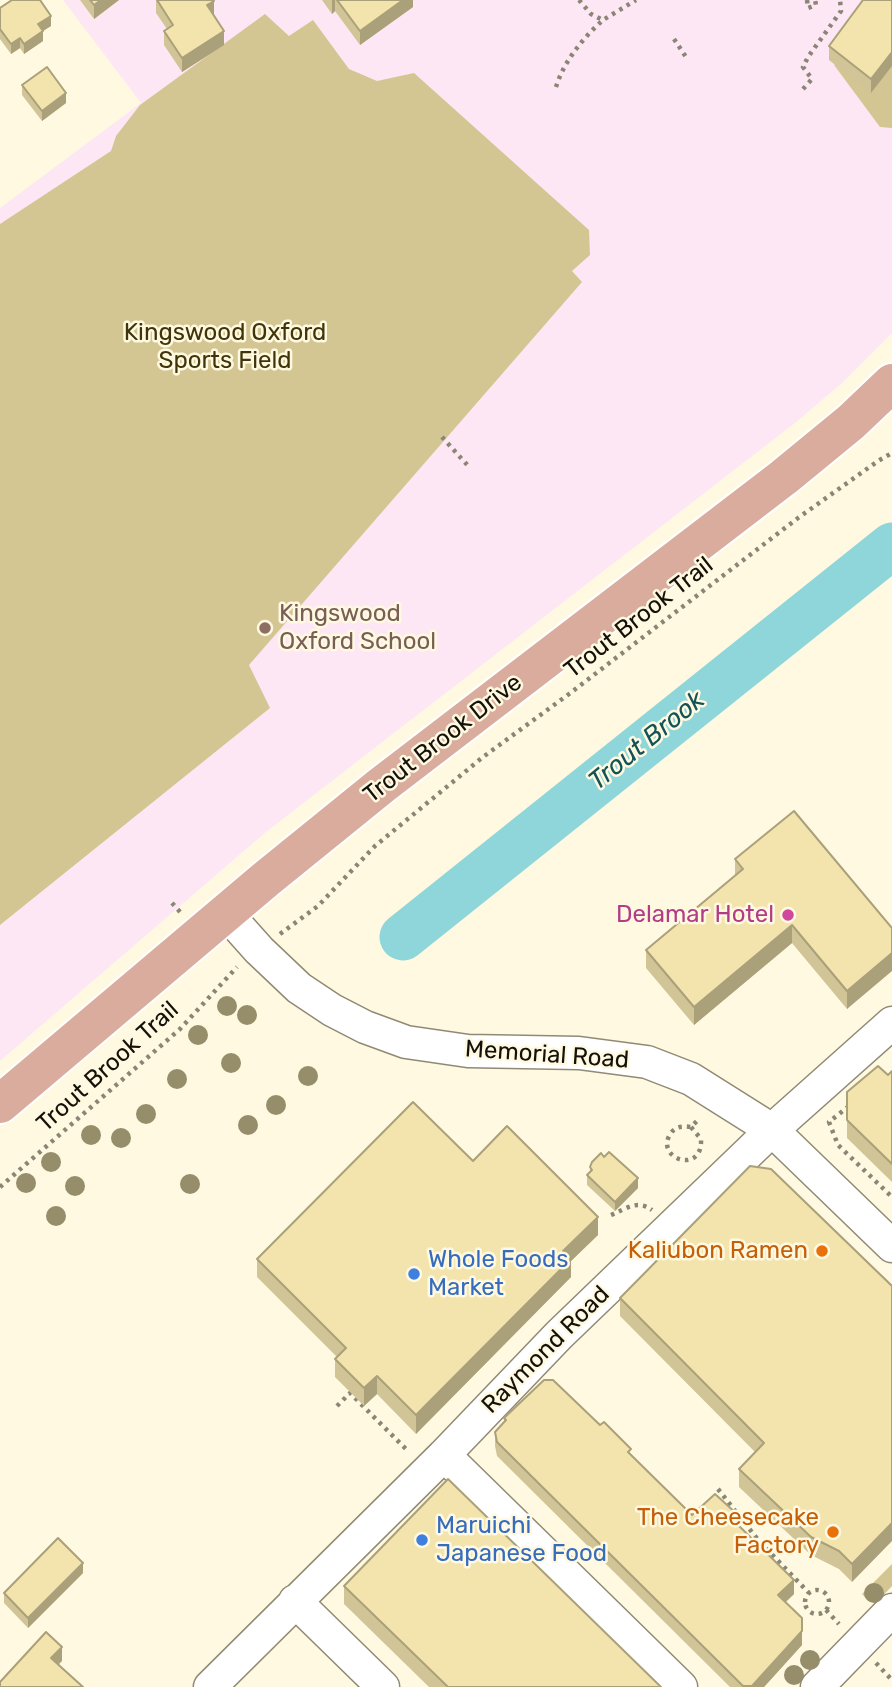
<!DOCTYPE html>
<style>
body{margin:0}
canvas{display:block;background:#fff9e1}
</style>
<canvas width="892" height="1687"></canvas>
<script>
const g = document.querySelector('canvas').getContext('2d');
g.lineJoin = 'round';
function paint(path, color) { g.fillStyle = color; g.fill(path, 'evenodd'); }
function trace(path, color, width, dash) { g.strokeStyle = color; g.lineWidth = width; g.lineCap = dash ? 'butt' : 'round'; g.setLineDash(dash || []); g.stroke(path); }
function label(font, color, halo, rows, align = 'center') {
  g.font = font + ' Rubik,sans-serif'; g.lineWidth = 5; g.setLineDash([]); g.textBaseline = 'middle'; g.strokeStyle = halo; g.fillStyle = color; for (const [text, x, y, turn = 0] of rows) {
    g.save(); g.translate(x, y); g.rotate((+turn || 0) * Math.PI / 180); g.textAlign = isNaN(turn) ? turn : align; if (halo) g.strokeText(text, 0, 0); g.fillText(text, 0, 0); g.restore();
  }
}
paint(new Path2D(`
 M63,0H892V333L841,384L795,423L266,832L0,1061V208L141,103Z`), '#fee7f4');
paint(new Path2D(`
 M265,14L289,36L313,20L349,69L377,81L414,73L589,230L590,255L572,271L582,282L249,665L270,708L0,925V224L111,151L116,136L140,105Z
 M892,22V128L880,127L834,65Z
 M892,1564V1586L878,1601H869L862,1594Z`), '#d4c693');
trace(new Path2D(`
 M403,937L892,546`), '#8ed6d9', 47);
const minor = new Path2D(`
 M226,913L259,950L299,988L332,1010L365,1027L406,1042L468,1051L579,1053L647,1062L691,1079L772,1130L892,1246
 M444,1455L681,1687
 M295,1601L383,1687
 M210,1687L444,1455L559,1335L772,1130L892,1023
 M817,1687L892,1610`);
const major = new Path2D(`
 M0,1104L266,879L382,785L784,477L851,422L892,383`);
trace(minor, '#908a75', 35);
trace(major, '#fff', 42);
trace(new Path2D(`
 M579,0L591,14L603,20L636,0
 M807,0L808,8L816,5L815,0
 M674,39L686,57
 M556,87C564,61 583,38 603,20
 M803,89L812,79L803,67L808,57L841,11L840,0
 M442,437L470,468
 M172,903L181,913
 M280,934L318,906L375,846L483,757L569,694L798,518L878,461L892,453
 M849,1106L829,1122L838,1145L892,1197
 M691,1127L701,1139C703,1176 653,1158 671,1133C676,1126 683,1126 691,1127L699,1119
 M0,1187L180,1029L237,967
 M611,1215C626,1209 637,1199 652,1210
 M337,1406L350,1393L408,1451
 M718,1489L759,1541L809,1593
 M805 1602a12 12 0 1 1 24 0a12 12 0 1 1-24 0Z
 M826,1610L839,1624
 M876,1663L892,1680`), '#8a8676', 4.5, [3.5, 5]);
trace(minor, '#fff', 32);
trace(major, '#d9ac9d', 38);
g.fillStyle = '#968d6a';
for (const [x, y] of [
 [227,1006],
 [247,1015],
 [198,1035],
 [231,1063],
 [308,1076],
 [177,1079],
 [276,1105],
 [146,1114],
 [248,1125],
 [91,1135],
 [121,1138],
 [51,1162],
 [26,1183],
 [190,1184],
 [75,1186],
 [56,1216],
 [874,1593],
 [810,1660],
 [794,1675]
]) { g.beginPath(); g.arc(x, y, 10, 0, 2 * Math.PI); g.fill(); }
paint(new Path2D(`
 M80,0H119L94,19Z
 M156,0L214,15L224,45L182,72L164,45V31L167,29L156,13Z
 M322,0H413V7L360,45L335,11L332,14Z
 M892,0L871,93L829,60V46Z
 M0,8L51,26L43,31V41L24,54L20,48L11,54L0,39Z
 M22,85L66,103L42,121L22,95Z
 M735,859L892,928L847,1009L792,943L694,1025L646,968V950L735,875Z
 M892,1071V1182L847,1138V1092L888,1075Z
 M473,1161L598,1235L571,1261V1277L416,1434L377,1394L364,1406L335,1377V1359L337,1357L257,1277V1259Z
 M590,1167L638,1188L615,1211L587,1185V1175L590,1173Z
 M892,1286L852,1582L839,1569L811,1555L739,1487V1469L755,1452L620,1316V1298Z
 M504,1418L631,1456L692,1515L738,1525L794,1594L786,1602L802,1645L764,1687H730L497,1456L495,1446V1432L504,1423Z
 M83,1573L28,1628L4,1603V1593Z
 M344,1586L661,1687H429L344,1604Z`), '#d1c496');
paint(new Path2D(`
 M101,0H119L94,19V5Z
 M332,0H335V11L332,14Z
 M403,0H413V7L360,45V31Z
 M214,1V15L207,5Z
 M51,16V26L43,31V41L24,54V44L38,24Z
 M224,31V45L182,72V58Z
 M20,38V48L11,54V44Z
 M892,52V66L871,93V79Z
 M66,93V103L42,121V111Z
 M792,925V943L694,1025V1007Z
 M892,953V971L847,1009V991Z
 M638,1178V1188L615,1211V1202Z
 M598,1217V1235L571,1261V1277L416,1434V1415L563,1251Z
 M377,1376V1394L364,1406V1388Z
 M738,1515V1529L733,1520Z
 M892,1523V1541L852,1582V1564Z
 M83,1563V1573L28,1628V1618Z
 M794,1580V1594L778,1609V1595Z
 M802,1618V1645L764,1687H752Z
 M62,1647V1661L51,1672V1658Z`), '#aaa07a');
const building = new Path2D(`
 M12,0H40L51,16L38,24L43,31L24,44L20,38L11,44L0,29V8Z
 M90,0H101L94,5Z
 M157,0H213L214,1L207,5L224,31L182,58L164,31L173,25Z
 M337,0H403L360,31Z
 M863,0H892V52L871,79L829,46Z
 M47,67L66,93L42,111L22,85Z
 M794,811L892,928V953L847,991L792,925L694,1007L646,950L743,869L735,859Z
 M878,1066L888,1075L892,1071V1164L847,1120V1092Z
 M413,1102L473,1161L507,1126L598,1217L563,1251L571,1259L416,1415L377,1376L364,1388L335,1359L346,1348L257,1259Z
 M609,1152L638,1178L615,1202L587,1175L592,1170L590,1167L592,1162L601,1153L604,1157Z
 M750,1166L771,1169L892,1286V1523L852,1564L839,1551L811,1537L739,1469L764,1443L620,1298Z
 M544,1380H553L600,1425L604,1422L631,1449L628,1452L692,1515L715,1494L738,1515L733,1520L794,1580L778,1595L802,1618V1631L752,1686H743L497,1442L495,1432L506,1420L504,1418Z
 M448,1479L661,1687H448L344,1586Z
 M58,1538L83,1563L28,1618L4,1593Z
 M46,1632L62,1647L51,1658L83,1687H0V1682Z`);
paint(building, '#f3e4ae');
trace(building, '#aaa07a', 2);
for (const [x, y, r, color] of [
 [265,628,7,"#8d6e63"],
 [788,915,7,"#d1479c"],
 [822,1251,7,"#e8710a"],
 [414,1274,7,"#3f7fe0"],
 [833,1532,7,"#e8710a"],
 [422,1540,7,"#3f7fe0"]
]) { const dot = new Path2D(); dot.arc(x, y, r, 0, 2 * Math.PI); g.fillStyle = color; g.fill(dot); trace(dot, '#fff9e1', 2.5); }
label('24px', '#403509', '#fff9e1', [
 ["Kingswood Oxford",225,333],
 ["Sports Field",225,361]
]);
label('24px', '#785e54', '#fff9e1', [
 ["Kingswood",279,614],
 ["Oxford School",279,642]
], 'left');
label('24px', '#131109', '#fff9e1', [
 ["Trout Brook Trail",639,618,-38],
 ["Trout Brook Drive",443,739,-38],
 ["Memorial Road",547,1055,4],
 ["Trout Brook Trail",108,1067,-42],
 ["Raymond Road",546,1350,-45]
]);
label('24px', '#b23c85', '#fff9e1', [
 ["Delamar Hotel",774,915]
], 'right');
label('24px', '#c56008', '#fff9e1', [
 ["Kaliubon Ramen",808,1251],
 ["The Cheesecake",819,1518],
 ["Factory",819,1546]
], 'right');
label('24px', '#366cbe', '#fff9e1', [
 ["Whole Foods",428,1260],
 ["Market",428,1288],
 ["Maruichi",436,1526],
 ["Japanese Food",436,1554]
], 'left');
label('italic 26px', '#135255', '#fff9e1', [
 ["Trout Brook",647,741,-39]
]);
</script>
